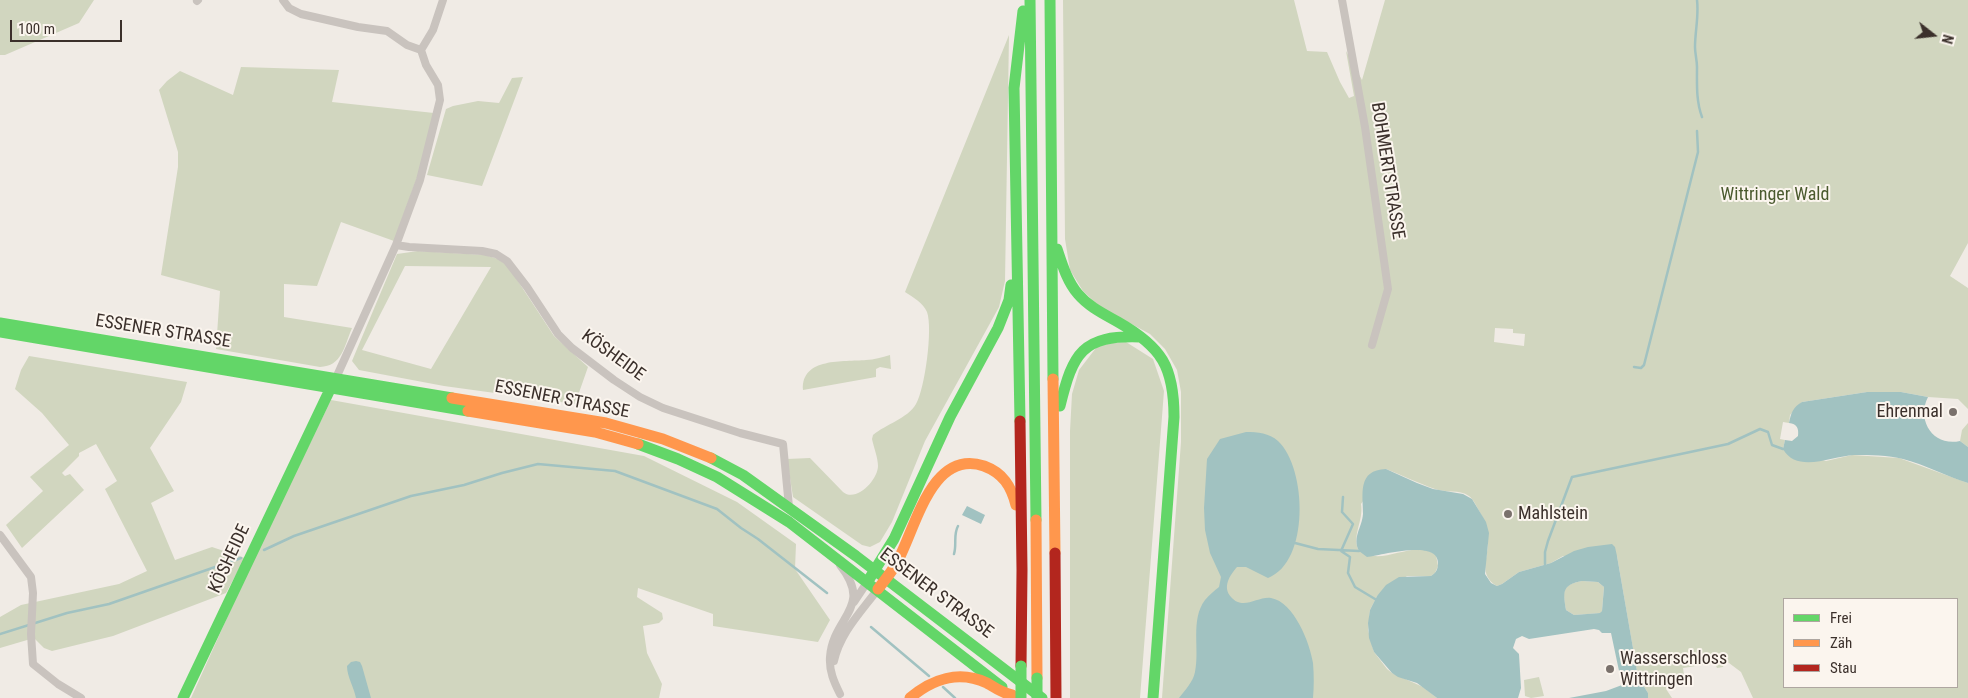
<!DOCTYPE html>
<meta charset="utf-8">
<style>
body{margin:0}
#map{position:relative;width:1968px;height:698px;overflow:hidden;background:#f0ebe5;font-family:"Roboto Condensed",sans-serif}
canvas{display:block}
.legend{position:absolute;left:1783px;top:598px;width:175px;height:90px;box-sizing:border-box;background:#fbf5ee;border:1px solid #aea6a0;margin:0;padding:6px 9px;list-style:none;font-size:15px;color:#3b302b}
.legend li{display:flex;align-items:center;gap:10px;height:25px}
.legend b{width:25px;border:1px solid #aea6a0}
.north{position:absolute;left:1908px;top:10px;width:50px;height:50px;-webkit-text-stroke:4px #fbf5ee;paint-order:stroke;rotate:106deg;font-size:14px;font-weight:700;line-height:20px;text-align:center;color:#3b302b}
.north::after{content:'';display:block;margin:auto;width:18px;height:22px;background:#3b302b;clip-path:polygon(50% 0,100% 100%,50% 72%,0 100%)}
.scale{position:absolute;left:10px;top:20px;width:112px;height:22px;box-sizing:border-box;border:2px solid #3b302b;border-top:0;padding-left:6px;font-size:15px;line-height:18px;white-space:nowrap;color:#3b302b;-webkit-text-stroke:4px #fbf5ee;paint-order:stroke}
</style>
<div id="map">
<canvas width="1968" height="698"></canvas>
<ul class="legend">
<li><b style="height:6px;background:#63d668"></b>Frei</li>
<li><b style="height:6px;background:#ff974d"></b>Zäh</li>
<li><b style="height:6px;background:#b3261e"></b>Stau</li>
</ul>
<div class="north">N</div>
<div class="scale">100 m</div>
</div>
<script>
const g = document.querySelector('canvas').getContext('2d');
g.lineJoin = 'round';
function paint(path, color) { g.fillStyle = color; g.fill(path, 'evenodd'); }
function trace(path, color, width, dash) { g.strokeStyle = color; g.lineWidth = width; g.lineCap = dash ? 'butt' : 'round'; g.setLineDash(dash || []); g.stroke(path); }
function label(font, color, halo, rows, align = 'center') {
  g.font = font + ' "Roboto Condensed",sans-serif'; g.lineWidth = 4; g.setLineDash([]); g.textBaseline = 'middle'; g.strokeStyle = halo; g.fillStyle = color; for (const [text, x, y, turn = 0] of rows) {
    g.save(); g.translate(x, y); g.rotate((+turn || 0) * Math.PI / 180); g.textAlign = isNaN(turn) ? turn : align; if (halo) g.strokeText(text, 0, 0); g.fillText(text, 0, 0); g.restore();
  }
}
paint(new Path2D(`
 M0,0H94L79,23L5,55H0Z
 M1063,0H1294L1307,51L1327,52L1340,82L1349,98L1354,96L1346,51L1362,80L1385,0H1968V243L1950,276L1968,288V409L1958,399L1928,397L1901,392H1867L1802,402L1790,415L1789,423L1783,422L1780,439L1785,440L1783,449L1826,461L1852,455L1899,458L1968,483V698H1753L1741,672L1725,660L1723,667L1717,668L1715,663L1683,668L1684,675L1680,676L1666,689L1672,698H1648V693L1638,677L1636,666L1617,556H1563L1551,563L1519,572L1502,584L1497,586C1478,575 1488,559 1488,541C1488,529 1484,519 1478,509C1476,505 1473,499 1469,496C1459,489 1446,493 1435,489C1420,484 1402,475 1386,469L1361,504C1364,521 1351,536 1359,551C1364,552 1369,555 1374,556C1393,558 1419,541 1436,555L1438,566L1435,573L1431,576H1407L1377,596L1370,610L1368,630L1374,652L1387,669L1392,673L1423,687L1437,698H1162L1181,442V392L1177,370L1165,349L1150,334L1100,307L1083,291L1070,270L1065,239ZM1495,328L1513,329V333L1525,334L1524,346L1494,342ZM1784,599H1957V687H1784Z
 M1009,35L1005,281L999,307L925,441L892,522L880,542L870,547L862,545L793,497L787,459L810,458L843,492C857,503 878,479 878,466C878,458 874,448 872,439L873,435C886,424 907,419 916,404C925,389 933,328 927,312C923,303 913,297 905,292Z
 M241,67L339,70L332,102L434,113L418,175L394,241L341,222L317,286L284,284V317L352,328C344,347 342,366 320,367L216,349L220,291L161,275L178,167V152L159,90L167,81L180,71L233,95Z
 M523,77L482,186L427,175L446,109L453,106L478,101L499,103L512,78Z
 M418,251L485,255L498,259L508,266L554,336L588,367L575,404L444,386L359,370L352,361L357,349L397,254ZM405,266L491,267L431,369L362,350Z
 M1126,342L1153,359L1164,391L1140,698H1070V431L1072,394L1079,370L1099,344Z
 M890,355L891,369L880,367L876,369V377L803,390C801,357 844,362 866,360C874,360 882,357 890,355Z
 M29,356L187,382L181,402L150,448L174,491L151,503L175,560L212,547L245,558L226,593L113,636L52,651L44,648L34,638L0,648V617L21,605L119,584L147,571L105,489L117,481L96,444L79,453V456L62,473L65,476L70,474L84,490L22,548L6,525L43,491L30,477L69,445L42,413L15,389L21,370Z
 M331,400L644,456L737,502L796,544L795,569L830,620L818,642L713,626V614L638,588L637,597L662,613L663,619L659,623L643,626L647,653L662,684L659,698H191L253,560Z
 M1968,423V447L1960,441L1962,430Z
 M1582,581L1598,582L1604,587L1602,611L1601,613L1574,615L1566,610C1563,591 1561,585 1582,581Z
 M1539,677L1544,696L1531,698L1525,696L1524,680Z`), '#d1d6bf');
paint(new Path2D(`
 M1867,392H1901L1928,397C1916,420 1933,447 1960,441L1968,447V483C1946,476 1926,465 1903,459C1888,455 1870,455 1854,455C1832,456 1797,474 1783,449L1785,440L1792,441L1798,436C1799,428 1797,424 1789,423C1791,413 1793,407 1802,402Z
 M1246,432C1258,432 1269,433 1278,441C1307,468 1310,562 1268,578L1246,567H1237C1230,575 1222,587 1231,597C1243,611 1258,596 1271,598C1294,602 1310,643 1313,663C1314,675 1314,687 1313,698H1179C1185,690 1193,682 1195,672C1200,649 1190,620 1205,600C1209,595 1214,591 1219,587L1221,577L1210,553L1205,530L1204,508L1207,459L1220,439Z
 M1386,469L1417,483L1433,489L1463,494L1472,499L1486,522L1489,533L1485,574L1491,583L1497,586L1502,584L1519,572L1551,563L1574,551L1588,547L1612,544L1615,547L1617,556L1638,677L1648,693V698H1569L1606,691L1622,685L1611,633H1602L1599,630L1594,629L1529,639L1522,636L1516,639L1513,648L1519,654L1521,688L1518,698H1437L1417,683L1398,677L1392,673L1374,652L1369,638L1368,623L1370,610L1377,596L1386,585L1399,577L1431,576C1436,573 1438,569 1438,563C1438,539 1382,555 1367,557L1359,551C1352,537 1362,528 1363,514C1363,494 1357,470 1386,469ZM1582,581L1598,582L1604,587L1602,611L1600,613L1574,615L1566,610C1563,591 1562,585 1582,581Z
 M967,506L985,515L981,524L962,515Z
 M356,661L360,662L362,666L371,698H356C354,687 347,677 347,666L351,662Z`), '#a1c2c1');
trace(new Path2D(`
 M1697,0C1699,16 1695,31 1695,47C1695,54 1697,60 1697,67C1697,84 1696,101 1702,117
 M1634,367L1641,368L1644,365L1698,152L1697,131
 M1343,497L1342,512L1353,524L1341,551L1350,557L1348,573L1355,587L1375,599
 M1295,543L1318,549L1359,551
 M264,550L294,536L411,496L464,485L502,473L538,464L615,471L717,509L741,528L758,539L827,593
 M954,554C957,544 953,535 958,526
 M1545,564V552L1548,541L1572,477L1728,444L1760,429L1768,432L1772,445L1783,449
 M871,627L929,676
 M0,634L67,613L109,604L241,558
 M943,687L955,698`), '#a1c2c1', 2.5);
trace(new Path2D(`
 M283,0L289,8L301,14L358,27L387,31L407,45L421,50
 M1342,0L1365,127L1388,289L1372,345
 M197,1L198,0
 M396,245L409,247L482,251L496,254L507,261L527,287L558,334L572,348L614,380L640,397L663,408L740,433L783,444L789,507
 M336,378L396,245L420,180L440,100L438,85L426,65L421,50L433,30L443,0
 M0,535L31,577L33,593L31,634L33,664L58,684L81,698
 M854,602L868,581
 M834,661C840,633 861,612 878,589
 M840,694C834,682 829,671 830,657C833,616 874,608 840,565`), '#c9c3be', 8);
trace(new Path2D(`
 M1030,0L1036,520
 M1050,0L1053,379
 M1057,249C1062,264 1067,281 1078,294C1089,307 1104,314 1118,322C1162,347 1174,367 1174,417L1153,698
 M0,323L452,398
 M0,332L468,411
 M1060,406C1073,353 1082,335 1140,337
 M1020,421L1014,88L1023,11
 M638,444L678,459L717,477L789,522L1002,687
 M711,458L743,475L856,556L1042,698
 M868,581L894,539L950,417L998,328L1009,300L1011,285
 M183,698L334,381`), '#63d668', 11);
trace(new Path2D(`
 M1053,379L1055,553
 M452,398L606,423L663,439L711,458
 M468,411L595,432L638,444
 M1036,520L1037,678
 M878,589C884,581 891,573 896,564C915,532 930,448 984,466C1003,473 1011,486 1016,505
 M910,698C932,679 959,670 987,683C995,688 1002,693 1012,695`), '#ff974d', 11);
trace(new Path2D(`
 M1020,421L1022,570L1021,666
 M1055,553L1056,698`), '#b3261e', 11);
trace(new Path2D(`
 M1021,666V698
 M1037,678V698`), '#63d668', 11);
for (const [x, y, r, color] of [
 [1953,412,5,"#7a716c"],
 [1508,514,5,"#7a716c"],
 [1610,669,5,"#7a716c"]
]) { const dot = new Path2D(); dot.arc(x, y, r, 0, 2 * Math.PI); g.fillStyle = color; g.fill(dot); trace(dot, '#fbf5ee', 2); }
label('18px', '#3b302b', '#fbf5ee', [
 ["BOHMERTSTRASSE",1387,171,81],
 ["ESSENER STRASSE",163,332,9],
 ["KÖSHEIDE",613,356,36],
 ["ESSENER STRASSE",562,400,11],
 ["KÖSHEIDE",230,559,-65],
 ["ESSENER STRASSE",936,594,37]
]);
label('18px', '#4a5a2e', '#fbf5ee', [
 ["Wittringer Wald",1775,195]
]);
label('18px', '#3b302b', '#fbf5ee', [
 ["Ehrenmal",1943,412,"right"],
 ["Mahlstein",1518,514],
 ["Wasserschloss",1620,659],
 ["Wittringen",1620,680]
], 'left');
</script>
